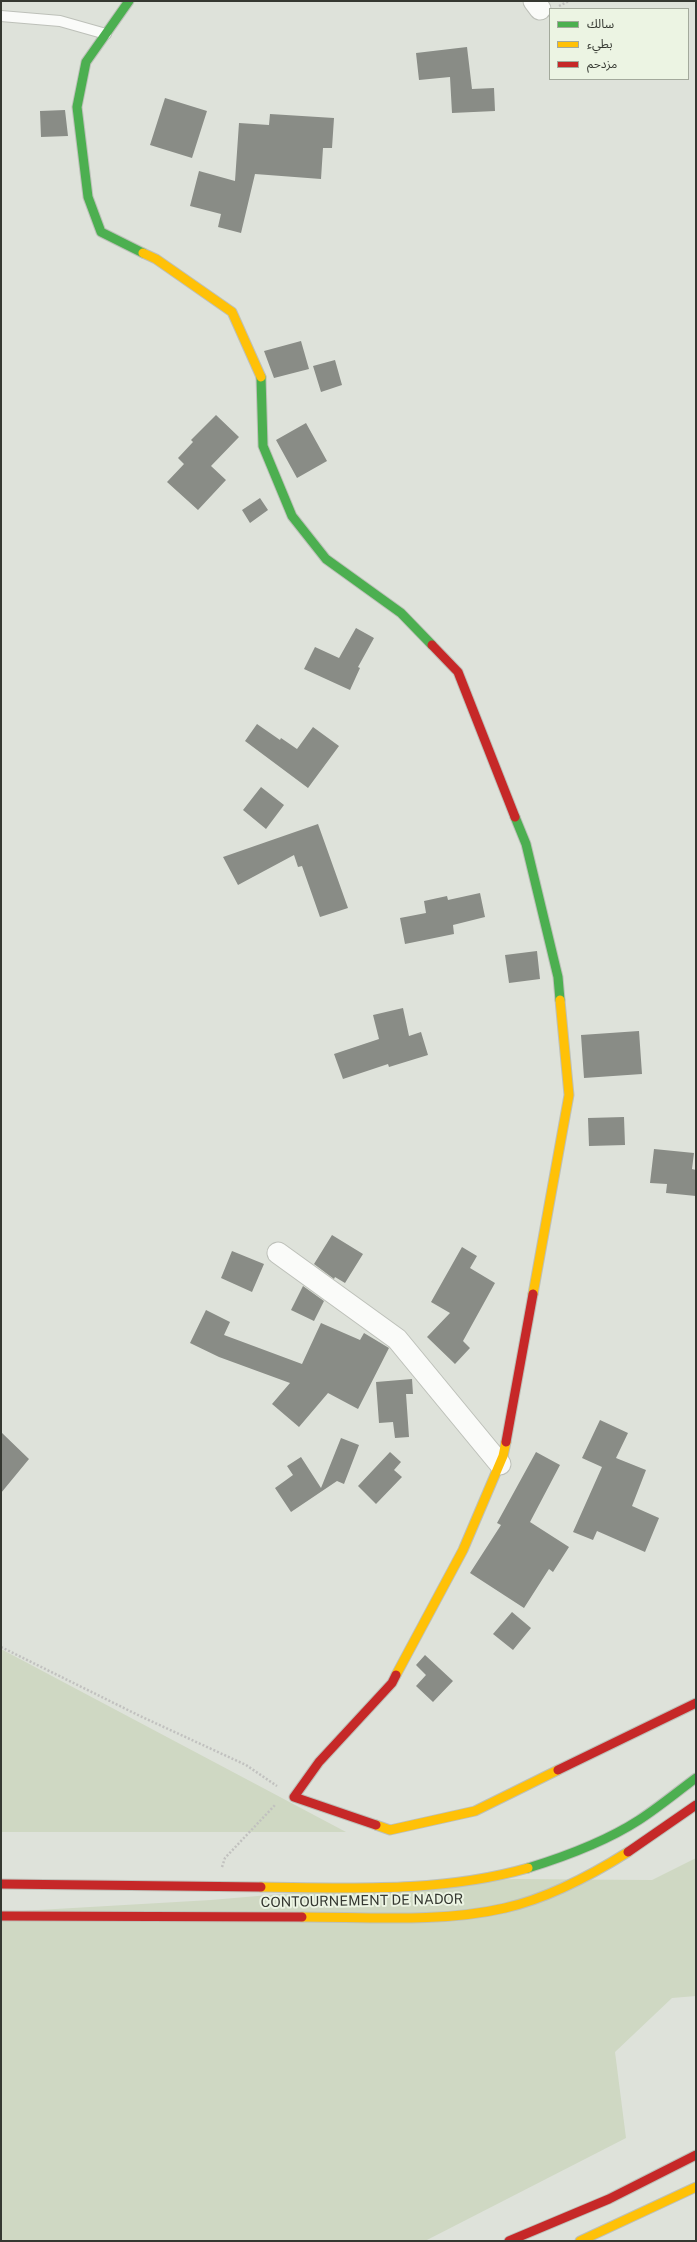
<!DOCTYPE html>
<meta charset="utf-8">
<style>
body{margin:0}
#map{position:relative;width:697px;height:2242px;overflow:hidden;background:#dee2da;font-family:"Public Sans","Noto Sans Arabic",sans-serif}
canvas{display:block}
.frame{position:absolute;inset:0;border:2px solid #353831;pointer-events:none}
.legend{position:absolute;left:549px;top:8px;width:140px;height:72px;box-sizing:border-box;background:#ecf4e3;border:1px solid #a3a99c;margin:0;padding:5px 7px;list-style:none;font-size:12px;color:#353831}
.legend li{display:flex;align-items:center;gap:8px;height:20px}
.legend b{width:20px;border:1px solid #a3a99c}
</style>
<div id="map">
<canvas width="697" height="2242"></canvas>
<div class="frame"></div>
<ul class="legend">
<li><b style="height:5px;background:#4caf50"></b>سالك</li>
<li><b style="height:5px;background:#ffc107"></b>بطيء</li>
<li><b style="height:5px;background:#c62828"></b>مزدحم</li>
</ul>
</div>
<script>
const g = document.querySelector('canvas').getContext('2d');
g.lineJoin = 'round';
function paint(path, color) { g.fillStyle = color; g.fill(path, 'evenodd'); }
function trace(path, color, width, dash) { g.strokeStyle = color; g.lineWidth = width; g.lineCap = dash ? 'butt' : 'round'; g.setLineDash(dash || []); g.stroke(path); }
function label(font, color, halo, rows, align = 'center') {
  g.font = font + ' "Public Sans",sans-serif'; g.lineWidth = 4; g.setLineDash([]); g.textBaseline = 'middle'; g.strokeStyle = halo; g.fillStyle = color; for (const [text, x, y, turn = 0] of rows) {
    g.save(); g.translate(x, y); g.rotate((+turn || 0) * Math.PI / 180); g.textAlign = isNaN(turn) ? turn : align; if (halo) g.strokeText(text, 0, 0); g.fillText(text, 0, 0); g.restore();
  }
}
paint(new Path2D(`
 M1,1649L346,1832H1Z
 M696,1858V1996L672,1998L615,2052L626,2138L425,2241H1V1916L21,1911L211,1900L374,1886L514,1879L652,1880Z`), '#cfd8c3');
paint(new Path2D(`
 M467,47L472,89L494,88L495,111L452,113L450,77L419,80L416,53Z
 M165,98L207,111L192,158L150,145Z
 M65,110L68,136L41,137L40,111Z
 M270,114L334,118L332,148H323L321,179L255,174L241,233L218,227L221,214L190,206L199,171L235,181L239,123L269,125Z
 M301,341L309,369L274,378L264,351Z
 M335,360L342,385L321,392L313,366Z
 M216,415L239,437L211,466L226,480L198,510L167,482L184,464L178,458L193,442L191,440Z
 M306,423L327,461L297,478L276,440Z
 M260,498L268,510L250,523L242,510Z
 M356,628L374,638L358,667L360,668L350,690L304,669L315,647L339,658Z
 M257,724L280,740L281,738L297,749L313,727L339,746L308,788L245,741Z
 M261,787L284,805L266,829L243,810Z
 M318,824L348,908L320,917L302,866L298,867L294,855L238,885L223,857Z
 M480,893L485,917L453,925L454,934L405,944L400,918L426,913L424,901L447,896L448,900Z
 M537,951L540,979L509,983L505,955Z
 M403,1008L409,1036L421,1032L428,1055L389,1067L388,1064L343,1079L334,1054L379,1039L373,1015Z
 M639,1031L642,1074L584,1078L581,1035Z
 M624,1117L625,1145L589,1146L588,1118Z
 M654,1149L694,1153L692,1169L696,1170V1196L666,1193L667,1184L650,1183Z
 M332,1235L363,1254L345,1283L335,1277L334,1279L314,1264Z
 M462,1247L477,1256L470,1268L495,1283L463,1341L470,1348L455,1364L427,1337L450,1313L431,1302Z
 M232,1251L264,1264L252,1292L221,1278Z
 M303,1286L324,1301L314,1321L291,1310Z
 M206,1310L230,1322L224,1335L302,1364L321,1323L360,1340L364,1333L389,1348L358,1409L328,1393L299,1427L272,1404L290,1383L219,1357L190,1343Z
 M412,1379L413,1394H406L409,1437L395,1438L393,1422L379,1423L376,1382Z
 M600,1420L628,1433L616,1458L646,1470L632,1506L659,1518L645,1552L597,1531L593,1540L573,1532L602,1467L582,1458Z
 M1,1432L29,1459L1,1493Z
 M341,1438L359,1445L344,1484L337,1481L291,1512L275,1488L293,1475L287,1466L301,1457L321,1488Z
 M390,1452L401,1462L394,1470L402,1477L376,1504L358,1486Z
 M536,1452L560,1465L530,1522L569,1547L553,1572L549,1569L524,1608L470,1573L501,1525L497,1523Z
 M512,1612L531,1628L513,1650L493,1634Z
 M425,1655L453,1681L433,1702L416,1686L426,1675L416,1665Z`), '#898c86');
const lane = new Path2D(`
 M1,16L60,21L106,34`);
const street = new Path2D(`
 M534,1L540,9
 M278,1253L397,1339L500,1464`);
const fast = new Path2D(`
 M129,1L86,62L77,107L88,197L101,232L143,253
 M261,377L263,446L292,516L326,559L401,613L432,645
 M515,817L526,844L558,977L560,1000
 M528,1868C567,1856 605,1842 639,1820C659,1807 677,1792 696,1778`);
const slow = new Path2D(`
 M143,253L156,259L232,312L261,377
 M533,1294L569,1095L560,1000
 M396,1675L463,1550L503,1456L506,1442
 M376,1825L390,1830L475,1811L558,1770
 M261,1887C350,1888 441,1893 528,1868
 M302,1917C367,1917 441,1923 505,1908C549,1898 590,1876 628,1852
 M580,2241L696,2187`);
const jam = new Path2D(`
 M432,645L458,672L515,817
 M506,1442L533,1294
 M558,1770L696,1703
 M376,1825L294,1797L319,1762L392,1683L396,1675
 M628,1852L696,1805
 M1,1884L261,1887
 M1,1916L302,1917
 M509,2241L609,2199L696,2155`);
trace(lane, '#bdc0b9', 12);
trace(street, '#bdc0b9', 23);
trace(fast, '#bdc0b9', 11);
trace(slow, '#bdc0b9', 11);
trace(jam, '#bdc0b9', 11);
trace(new Path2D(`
 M559,6L569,1
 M1,1647L140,1716L246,1765L277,1786
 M222,1867L225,1858L275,1805`), '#c1c1bf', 2.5, [2, 2]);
trace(lane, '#fafbf9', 10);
trace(street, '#fafbf9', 21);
trace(fast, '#4caf50', 9);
trace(slow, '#ffc107', 9);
trace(jam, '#c62828', 9);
label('14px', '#353831', '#ecf4e3', [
 ["CONTOURNEMENT DE NADOR",362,1901,-1]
]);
</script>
